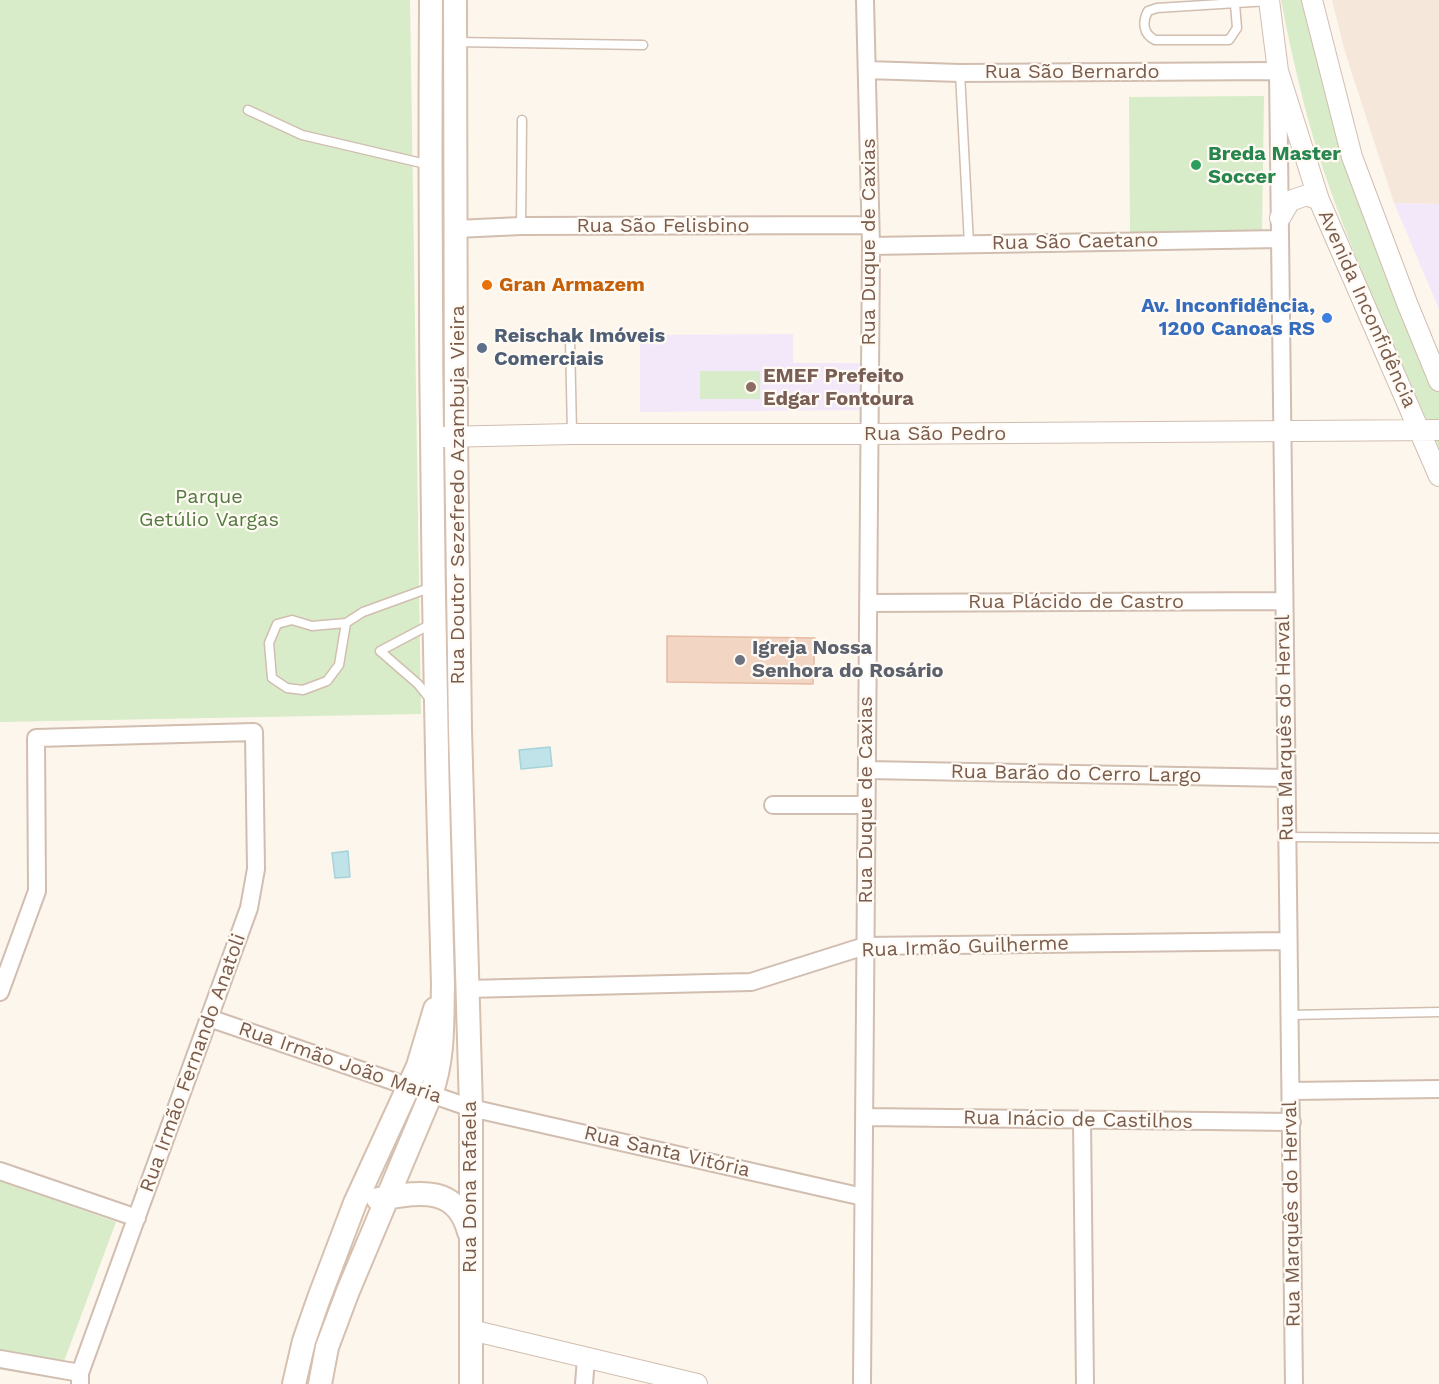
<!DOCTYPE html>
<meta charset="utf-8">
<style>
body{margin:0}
canvas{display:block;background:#fdf6ec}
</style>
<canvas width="1439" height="1384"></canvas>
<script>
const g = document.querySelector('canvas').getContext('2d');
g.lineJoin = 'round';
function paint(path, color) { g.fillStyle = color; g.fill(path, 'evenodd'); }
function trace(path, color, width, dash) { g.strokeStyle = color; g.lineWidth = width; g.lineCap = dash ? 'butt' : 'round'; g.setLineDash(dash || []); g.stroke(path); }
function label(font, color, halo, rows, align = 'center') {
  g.font = font + ' "Work Sans",sans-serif'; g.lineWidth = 4.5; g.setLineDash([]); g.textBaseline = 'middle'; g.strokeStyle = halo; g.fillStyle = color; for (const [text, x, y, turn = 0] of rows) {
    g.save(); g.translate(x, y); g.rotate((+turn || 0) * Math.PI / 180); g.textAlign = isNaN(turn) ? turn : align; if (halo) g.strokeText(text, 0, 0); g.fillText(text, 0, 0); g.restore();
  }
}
paint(new Path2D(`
 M1332,0H1439V204L1394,203L1345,52Z`), '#f5e8da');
paint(new Path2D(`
 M1394,203L1439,204V309Z
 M793,334V363H862V410L640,412V335Z`), '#f3e8fa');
paint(new Path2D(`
 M0,0H410L421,714L0,722Z
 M1281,0H1305L1401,302L1439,393V448C1399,356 1355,264 1323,169C1305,114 1292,57 1281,0Z
 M1264,96L1262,232L1130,234L1129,97Z
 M700,371H760V399H700Z
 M0,1181L116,1222L63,1364L0,1352Z`), '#d8ecc9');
const water = new Path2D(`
 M550,747L552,766L521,769L519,750Z
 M348,851L350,877L335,878L332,853Z`);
paint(water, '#bfe3e8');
trace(water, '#a5d3da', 1.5);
const building = new Path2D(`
 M667,636L815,638L813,684L667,682Z`);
paint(building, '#f3d5c3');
trace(building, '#e6bba3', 1.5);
const service = new Path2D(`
 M1235,4L1237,28L1229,40H1155C1143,34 1142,22 1148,11L1157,8L1269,1
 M455,42L643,45
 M960,73L969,244
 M248,110L302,135L430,165
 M521,226L522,120
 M570,339L572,433
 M346,623L339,665L327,681L303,690L287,688L272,678L269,643L277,624L292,620L312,626L346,623L363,612L432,587
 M430,699L418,684L380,651L433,623
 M1286,837L1439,838
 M1290,1015L1439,1012`);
const minor = new Path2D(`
 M867,70L960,73L1278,71L1294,1384
 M456,229L521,226L870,225
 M871,246L1280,239
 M868,603L1283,601
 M867,770L1285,778
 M773,805H866
 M467,989L751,982L865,946L1288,941
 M0,992L37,891L36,738L254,732L256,869L249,908L80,1373V1384
 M209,1018L471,1108L863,1197
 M1291,1091L1439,1089
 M864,1117L1292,1122
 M1082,1120L1085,1384
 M0,1171L137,1218
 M0,1359L80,1373
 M584,1384L586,1358
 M862,1384L871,246L865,0`);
const tertiary = new Path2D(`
 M1269,0L1278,71L1319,200L1439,476
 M1312,0L1352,157L1407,303L1439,381
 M1280,218L1290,201L1307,195L1319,200
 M443,437L572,434H869L1439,430
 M471,1330L697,1384`);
const secondary = new Path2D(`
 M455,0L456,437L460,730L471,1108V1384
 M378,1199C416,1193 456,1183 469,1232
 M294,1384L304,1341L319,1298L355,1203L418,1066L435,1009
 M320,1384L327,1347L348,1291L431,1094C444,1058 442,1023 443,985C433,657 429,328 431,0`);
trace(service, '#d1beb0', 11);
trace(minor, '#d1beb0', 20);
trace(tertiary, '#d1beb0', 22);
trace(secondary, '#d6c0b0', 26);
trace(service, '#fff', 8);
trace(minor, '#fff', 16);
trace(tertiary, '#fff', 20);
trace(secondary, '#fff', 22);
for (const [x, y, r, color] of [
 [1196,165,6,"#2e9e5b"],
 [487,285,6,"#e8710a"],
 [1327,318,6,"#3f7fe0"],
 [482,348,6,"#5c6f8a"],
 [751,387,6,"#8d6e63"],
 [740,660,6,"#6b7280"]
]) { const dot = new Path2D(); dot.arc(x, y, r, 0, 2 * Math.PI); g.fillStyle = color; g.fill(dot); trace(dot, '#fffaf3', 2); }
label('20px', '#7a5c4d', '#fffaf3', [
 ["Rua São Bernardo",1072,72],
 ["Rua São Felisbino",663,226],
 ["Rua Duque de Caxias",869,242,-90],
 ["Rua São Caetano",1075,242,-1],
 ["Avenida Inconfidência",1367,309,66],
 ["Rua São Pedro",935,434],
 ["Rua Doutor Sezefredo Azambuja Vieira",458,495,-90],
 ["Rua Plácido de Castro",1076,602],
 ["Rua Marquês do Herval",1285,728,-91],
 ["Rua Barão do Cerro Largo",1076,774,1],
 ["Rua Duque de Caxias",866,800,-90],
 ["Rua Irmão Guilherme",965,947,-2],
 ["Rua Irmão Fernando Anatoli",193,1063,-70],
 ["Rua Irmão João Maria",340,1063,19],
 ["Rua Inácio de Castilhos",1078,1120,1],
 ["Rua Santa Vitória",667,1152,13],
 ["Rua Dona Rafaela",470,1187,-90],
 ["Rua Marquês do Herval",1292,1214,-91]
]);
label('bold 20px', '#27864d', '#fffaf3', [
 ["Breda Master",1208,154],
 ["Soccer",1208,177]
], 'left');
label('bold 20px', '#c56008', '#fffaf3', [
 ["Gran Armazem",499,285]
], 'left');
label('bold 20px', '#366cbe', '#fffaf3', [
 ["Av. Inconfidência,",1315,306],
 ["1200 Canoas RS",1315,329]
], 'right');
label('bold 20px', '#4e5e75', '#fffaf3', [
 ["Reischak Imóveis",494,336],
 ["Comerciais",494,359]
], 'left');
label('bold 20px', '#785e54', '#fffaf3', [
 ["EMEF Prefeito",763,376],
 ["Edgar Fontoura",763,399]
], 'left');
label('20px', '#537a41', '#fffaf3', [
 ["Parque",209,497],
 ["Getúlio Vargas",209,520]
]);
label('bold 20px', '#5b616d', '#fffaf3', [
 ["Igreja Nossa",752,648],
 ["Senhora do Rosário",752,671]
], 'left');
</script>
